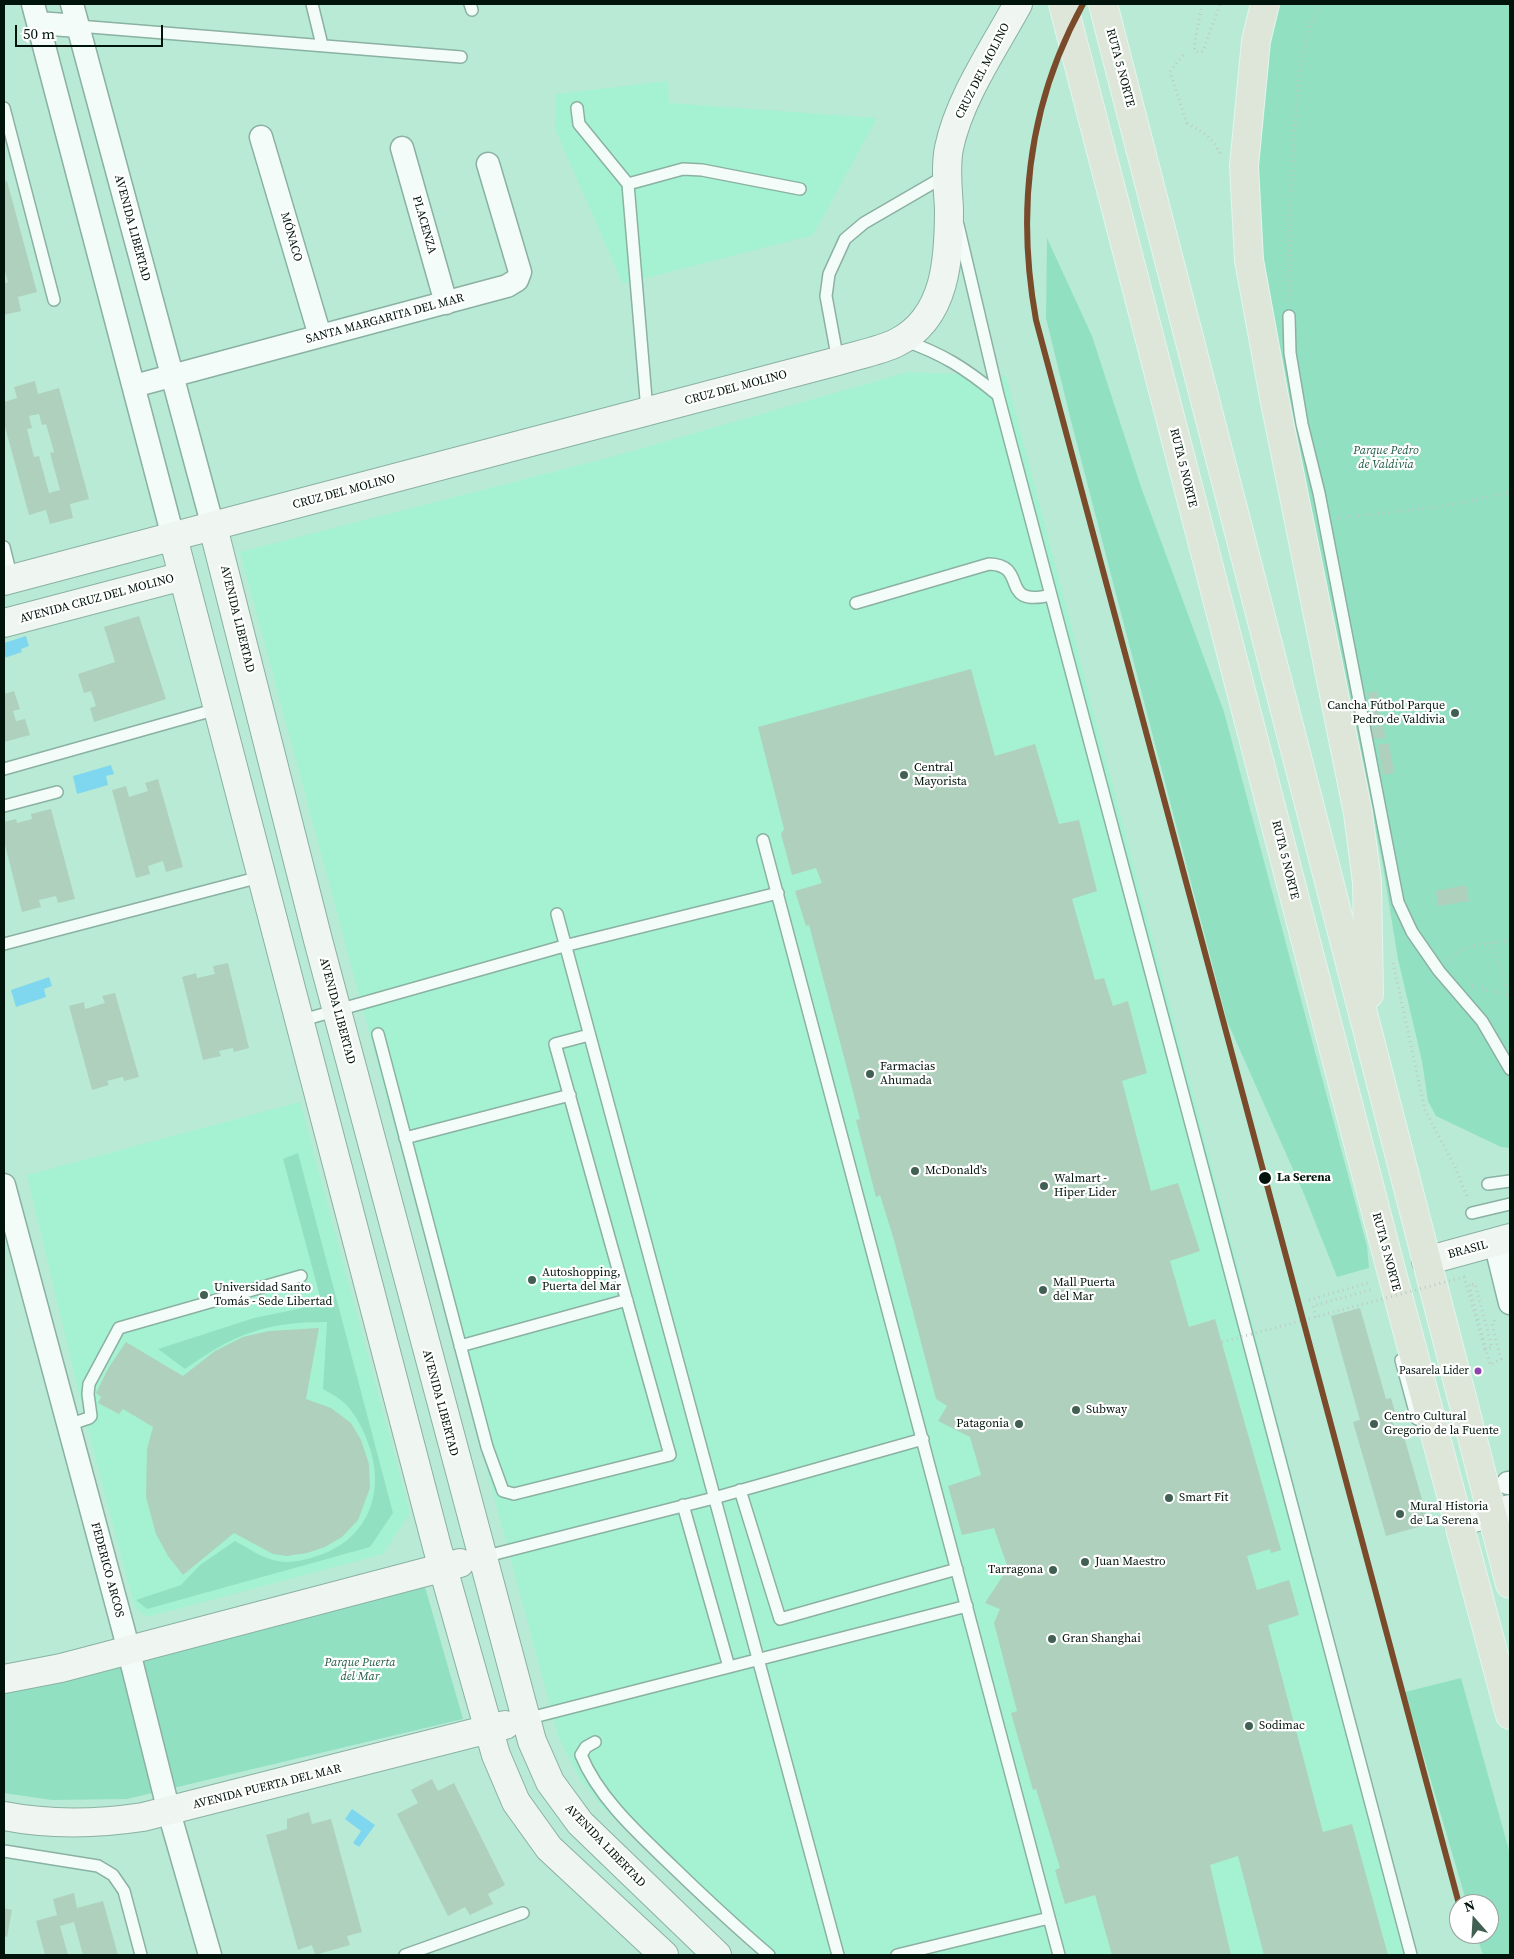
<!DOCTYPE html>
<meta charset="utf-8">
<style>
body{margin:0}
#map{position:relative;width:1514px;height:1959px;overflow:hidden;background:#b9ead6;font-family:"Source Serif 4",serif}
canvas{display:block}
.frame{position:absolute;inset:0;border:5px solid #00140b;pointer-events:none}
.north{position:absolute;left:1449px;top:1894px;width:50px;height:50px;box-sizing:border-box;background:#fff;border:1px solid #99a19d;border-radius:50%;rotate:341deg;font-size:14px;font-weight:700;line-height:20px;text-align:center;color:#00140b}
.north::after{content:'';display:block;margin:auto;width:18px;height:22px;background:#415f52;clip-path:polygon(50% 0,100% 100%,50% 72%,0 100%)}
.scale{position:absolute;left:15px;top:25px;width:148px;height:22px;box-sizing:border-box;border:2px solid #00140b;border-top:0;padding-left:6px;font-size:15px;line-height:18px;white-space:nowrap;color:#00140b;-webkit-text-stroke:4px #fff;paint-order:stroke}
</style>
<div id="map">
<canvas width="1514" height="1959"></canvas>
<div class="frame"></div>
<div class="north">N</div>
<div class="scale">50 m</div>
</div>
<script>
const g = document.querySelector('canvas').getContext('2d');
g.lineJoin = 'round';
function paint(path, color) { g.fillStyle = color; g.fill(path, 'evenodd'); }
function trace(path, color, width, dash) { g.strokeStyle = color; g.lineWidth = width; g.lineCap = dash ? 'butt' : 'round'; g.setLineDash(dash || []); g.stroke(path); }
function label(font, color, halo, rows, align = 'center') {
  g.font = font + ' "Source Serif 4",serif'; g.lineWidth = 4.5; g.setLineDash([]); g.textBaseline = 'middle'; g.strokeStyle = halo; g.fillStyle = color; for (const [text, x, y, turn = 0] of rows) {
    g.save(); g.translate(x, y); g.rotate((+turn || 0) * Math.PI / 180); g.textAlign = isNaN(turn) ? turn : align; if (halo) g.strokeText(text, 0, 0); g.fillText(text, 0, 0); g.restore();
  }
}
paint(new Path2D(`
 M668,81L669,103L877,118L813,235L623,284L555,129L556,94Z
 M908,372L1006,376L1417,1955H761L605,1810L580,1779L559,1739L240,552L615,456Z
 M300,1102L410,1513L383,1554L147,1617L135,1608L84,1415L27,1175Z`), '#a5f2d3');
paint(new Path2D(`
 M1273,4H1510V1148L1501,1147L1436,1116L1428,1101L1422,1061L1398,959L1382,861L1284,391L1257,225V166Z
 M1047,238L1092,336L1141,487L1224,712L1367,1246L1369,1268L1337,1277L1304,1194L1227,1021L1070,417L1046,318Z
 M298,1153L393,1513L370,1547L147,1609L136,1600L181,1585L200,1565L235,1541C247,1547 260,1557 273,1560C286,1564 301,1561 314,1557C367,1542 387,1493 368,1443C363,1428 354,1411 342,1401C336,1396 329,1393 323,1389L327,1322C265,1322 234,1334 185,1369L158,1349L254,1318L322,1304L283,1159Z
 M423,1580L463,1719L127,1799L52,1800L4,1793V1689Z
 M1461,1678L1510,1854V1955H1483L1476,1934H1489V1904H1467L1405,1692Z`), '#92e0c2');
paint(new Path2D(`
 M26,636L29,646L21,649L22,652L4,658V643Z
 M111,765L114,774L106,776L108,785L77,794L73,776Z
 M49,977L52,986L44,989L46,997L16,1007L11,990Z
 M352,1809L375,1825L359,1847L353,1843L361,1831L345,1819Z`), '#7fd7ef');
paint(new Path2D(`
 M7,181L37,292L18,297L21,311L4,315V283L8,282L4,267V182Z
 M35,381L38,394L59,388L89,499L70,504L73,518L50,524L46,510L29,515L4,423V402L17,398L14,387ZM39,414L42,425L46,424L54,452L50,453L60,490L49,493L39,456L34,457L27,429L32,428L29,416Z
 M139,616L166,699L94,722L90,708L96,706L91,691L84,693L78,674L115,662L104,627Z
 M971,669L995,756L1035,744L1059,824L1079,820L1097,891L1072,899L1095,980L1104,978L1113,1006L1128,1001L1147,1073L1122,1081L1151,1191L1178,1183L1200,1251L1170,1261L1189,1327L1215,1319L1281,1550L1271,1553L1270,1549L1247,1556L1257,1590L1289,1580L1299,1615L1268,1625L1323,1832L1352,1824L1388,1955H1264L1238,1856L1210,1865L1231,1955H1112L1095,1895L1065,1904L1055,1870L1060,1868L1036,1789L1033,1790L1011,1713L1017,1711L994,1623L1000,1609L985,1603L1008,1568L994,1528L962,1535L948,1486L981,1475L970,1437L938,1421L947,1406L936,1399L894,1240L880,1195L876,1197L856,1120L860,1119L849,1076L809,925L806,926L795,891L822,883L816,868L792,875L781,834L784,829L758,727Z
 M14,691L20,709L13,711L16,721L25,719L30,735L4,742V694Z
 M1377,691L1381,720L1372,721L1368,693Z
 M1384,725L1385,738L1373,739L1372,727Z
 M1389,743L1394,773L1383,775L1378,745Z
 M158,779L183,867L166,872L163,861L148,866L150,874L136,878L112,790L126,786L129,797L148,791L145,783Z
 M51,809L75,899L58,903L56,896L39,900L41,907L22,912L4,841V822L16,819L17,823L32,819L31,814Z
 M1466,885L1469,901L1438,906L1436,891Z
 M228,963L249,1048L234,1052L233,1048L219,1051L221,1056L203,1060L182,977L196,973L197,978L215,974L213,966Z
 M115,993L139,1077L124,1081L123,1077L107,1081L109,1085L92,1090L69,1006L84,1002L85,1009L105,1003L102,996Z
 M1360,1308L1386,1399L1391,1398L1397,1419L1392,1421L1395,1428L1401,1426L1429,1524L1386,1536L1353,1422L1360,1420L1331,1316Z
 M319,1328L306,1399L331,1408L351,1423L361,1440L369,1464L370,1488L358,1520L342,1537L325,1547L307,1553L287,1556L273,1554L234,1533L183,1575L168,1556L156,1534L146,1497L147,1449L153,1427L123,1409L119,1414L98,1403L101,1397L96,1393L109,1367L126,1342L183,1376L215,1351L243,1337L269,1331Z
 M432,1779L438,1791L454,1783L505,1885L488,1894L493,1904L470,1915L465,1907L448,1916L397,1814L418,1803L411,1790Z
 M309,1812L312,1824L331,1819L362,1932L347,1936L350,1945L315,1955L312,1945L298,1950L266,1835L287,1829V1819Z
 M74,1893L77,1908L103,1901L118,1955H83L74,1922L60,1926L68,1955H45L36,1921L57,1915L53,1899Z
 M4,1908L12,1910L7,1937L4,1936Z`), '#afd0bd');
const lane = new Path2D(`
 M312,4L322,45
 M470,4L472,10
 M78,26L461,57
 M4,108L54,300
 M577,108L579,124L628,184L647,411
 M628,184L683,169L702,170L800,189
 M958,225L998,395L1411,1955
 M1289,316L1290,353L1302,424L1319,493L1398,902L1412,932L1439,971L1482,1021L1510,1069
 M903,340C943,354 965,368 998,395
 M838,361L826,296L829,274L845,239L864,223L945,176
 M4,547L12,579
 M856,603L989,564C1030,565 997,608 1051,595
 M4,769L217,709
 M4,806L57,792
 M763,840L1059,1955
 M557,914L838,1955
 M4,944L260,877
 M299,1021L564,946L778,893
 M378,1034L487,1447L503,1491L514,1494L670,1455L555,1044L589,1035
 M405,1138L570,1095
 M1488,1184L1510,1181
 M1472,1213L1510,1204
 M460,1346L627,1300
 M1401,1360L1417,1419
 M68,1425L89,1418L91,1416L88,1394L89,1384L119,1328L301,1276
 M740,1490L780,1619L957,1569
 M683,1505L729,1667
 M483,1557L714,1498L923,1439
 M526,1719L967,1606
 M595,1742L586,1747L581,1755C599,1799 640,1835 673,1867C704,1897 736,1927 769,1955
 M4,1851L98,1866L113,1875L124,1891L141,1955
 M405,1955L523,1913
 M897,1955L1049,1918`);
const street = new Path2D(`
 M33,4L173,537
 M72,4L213,527
 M38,23L78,26
 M261,137L320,336
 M402,148L446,303
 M134,386L507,286L517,280L520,272L488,164
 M4,1185L124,1632L169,1812L210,1955
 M1495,1242L1510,1303
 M1508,1483H1510`);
const secondary = new Path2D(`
 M213,527L318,940L532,1741L550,1782L580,1823L717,1955
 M173,537L437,1547L496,1755L516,1802L549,1848L664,1955
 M4,581L838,361C857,355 879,351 896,343C947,318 949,257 949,209C948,189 945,168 949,148C959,99 994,48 1018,4
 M4,623L183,576
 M1426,1261L1510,1238
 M1458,1522L1510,1509
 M4,1679L61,1668L460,1563
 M4,1816C50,1825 96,1824 143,1817L505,1725`);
const highway = new Path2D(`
 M1063,4L1390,1266L1510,1715
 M1103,4L1510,1584
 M1265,4L1256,41L1244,166L1249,260L1274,397L1358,813L1367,882L1369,994`);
trace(lane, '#8ab1a2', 14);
trace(street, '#8ab1a2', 25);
trace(secondary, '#8ab1a2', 30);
trace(highway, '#e0f6ed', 30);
trace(new Path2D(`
 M1202,4L1194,47L1195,51L1200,53L1203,51L1220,4
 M1183,55L1170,72L1187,123C1204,133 1214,138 1221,156
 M1289,301L1290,205L1298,79L1309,27L1322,4
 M1338,518L1445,506L1510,492
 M1490,943L1502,971L1508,996
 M1448,960C1460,945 1492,942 1510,941
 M1393,963L1425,1110L1455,1167L1468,1199
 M1472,986L1510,996
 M1469,1285L1490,1365L1501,1359L1492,1324L1496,1318
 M1309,1300L1371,1282
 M1316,1317L1313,1306L1373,1289`), '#bdcbc5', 3, [1, 4]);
trace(lane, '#f4fcf9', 11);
trace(street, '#f4fcf9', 22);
trace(secondary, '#eff5f0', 28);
trace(highway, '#dee6d9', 28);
trace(new Path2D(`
 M1222,1342L1464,1277L1485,1349L1492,1347L1475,1284L1469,1285`), '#bdcbc5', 3, [1, 4]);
trace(new Path2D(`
 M1083,4C1028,104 1016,209 1036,320L1459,1904`), '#7a4b2a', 6);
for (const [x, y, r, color] of [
 [1455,713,5,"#415f52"],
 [904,775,5,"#415f52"],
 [870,1074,5,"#415f52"],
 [915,1171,5,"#415f52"],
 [1265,1178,7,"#00140b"],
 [1044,1186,5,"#415f52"],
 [532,1280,5,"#415f52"],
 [1043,1290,5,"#415f52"],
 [204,1295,5,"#415f52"],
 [1478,1371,4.5,"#8e44ad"],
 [1076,1410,5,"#415f52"],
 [1019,1424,5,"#415f52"],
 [1374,1424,5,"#415f52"],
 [1169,1498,5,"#415f52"],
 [1400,1514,5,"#415f52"],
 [1085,1562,5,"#415f52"],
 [1053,1570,5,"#415f52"],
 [1052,1639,5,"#415f52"],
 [1249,1726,5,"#415f52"]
]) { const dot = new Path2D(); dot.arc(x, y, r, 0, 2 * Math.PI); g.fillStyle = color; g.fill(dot); trace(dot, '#fff', 2); }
label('11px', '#00140b', '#fff', [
 ["Pasarela Lider",1469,1371]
], 'right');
label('12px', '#00140b', '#fff', [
 ["RUTA 5 NORTE",1120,68,75],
 ["CRUZ DEL MOLINO",983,71,-63],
 ["PLACENZA",424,225,74],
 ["AVENIDA LIBERTAD",132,228,75],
 ["MÓNACO",291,237,74],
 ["SANTA MARGARITA DEL MAR",385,319,-15],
 ["CRUZ DEL MOLINO",736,388,-15],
 ["RUTA 5 NORTE",1183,468,76],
 ["CRUZ DEL MOLINO",344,492,-15],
 ["AVENIDA CRUZ DEL MOLINO",97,599,-15],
 ["AVENIDA LIBERTAD",237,619,76],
 ["RUTA 5 NORTE",1285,860,76],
 ["AVENIDA LIBERTAD",337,1011,75],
 ["BRASIL",1468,1250,-15],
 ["RUTA 5 NORTE",1386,1252,75],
 ["AVENIDA LIBERTAD",440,1403,75],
 ["FEDERICO ARCOS",107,1570,75],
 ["AVENIDA PUERTA DEL MAR",267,1787,-14],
 ["AVENIDA LIBERTAD",605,1846,46]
]);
label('italic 12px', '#245e49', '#fff', [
 ["Parque Pedro",1386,451],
 ["de Valdivia",1386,465],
 ["Parque Puerta",360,1663],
 ["del Mar",360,1677]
]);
label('12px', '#00140b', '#fff', [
 ["Cancha Fútbol Parque",1445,706,"right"],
 ["Pedro de Valdivia",1445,720,"right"],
 ["Central",914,768],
 ["Mayorista",914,782],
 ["Farmacias",880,1067],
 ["Ahumada",880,1081],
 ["McDonald's",925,1171],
 ["Walmart -",1054,1179],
 ["Hiper Lider",1054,1193],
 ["Autoshopping,",542,1273],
 ["Puerta del Mar",542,1287],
 ["Mall Puerta",1053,1283],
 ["del Mar",1053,1297],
 ["Universidad Santo",214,1288],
 ["Tomás - Sede Libertad",214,1302],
 ["Subway",1086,1410],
 ["Centro Cultural",1384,1417],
 ["Gregorio de la Fuente",1384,1431],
 ["Patagonia",1009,1424,"right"],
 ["Smart Fit",1179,1498],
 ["Mural Historia",1410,1507],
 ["de La Serena",1410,1521],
 ["Juan Maestro",1095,1562],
 ["Tarragona",1043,1570,"right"],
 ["Gran Shanghai",1062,1639],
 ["Sodimac",1259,1726]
], 'left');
label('bold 12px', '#00140b', '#fff', [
 ["La Serena",1277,1178]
], 'left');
</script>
